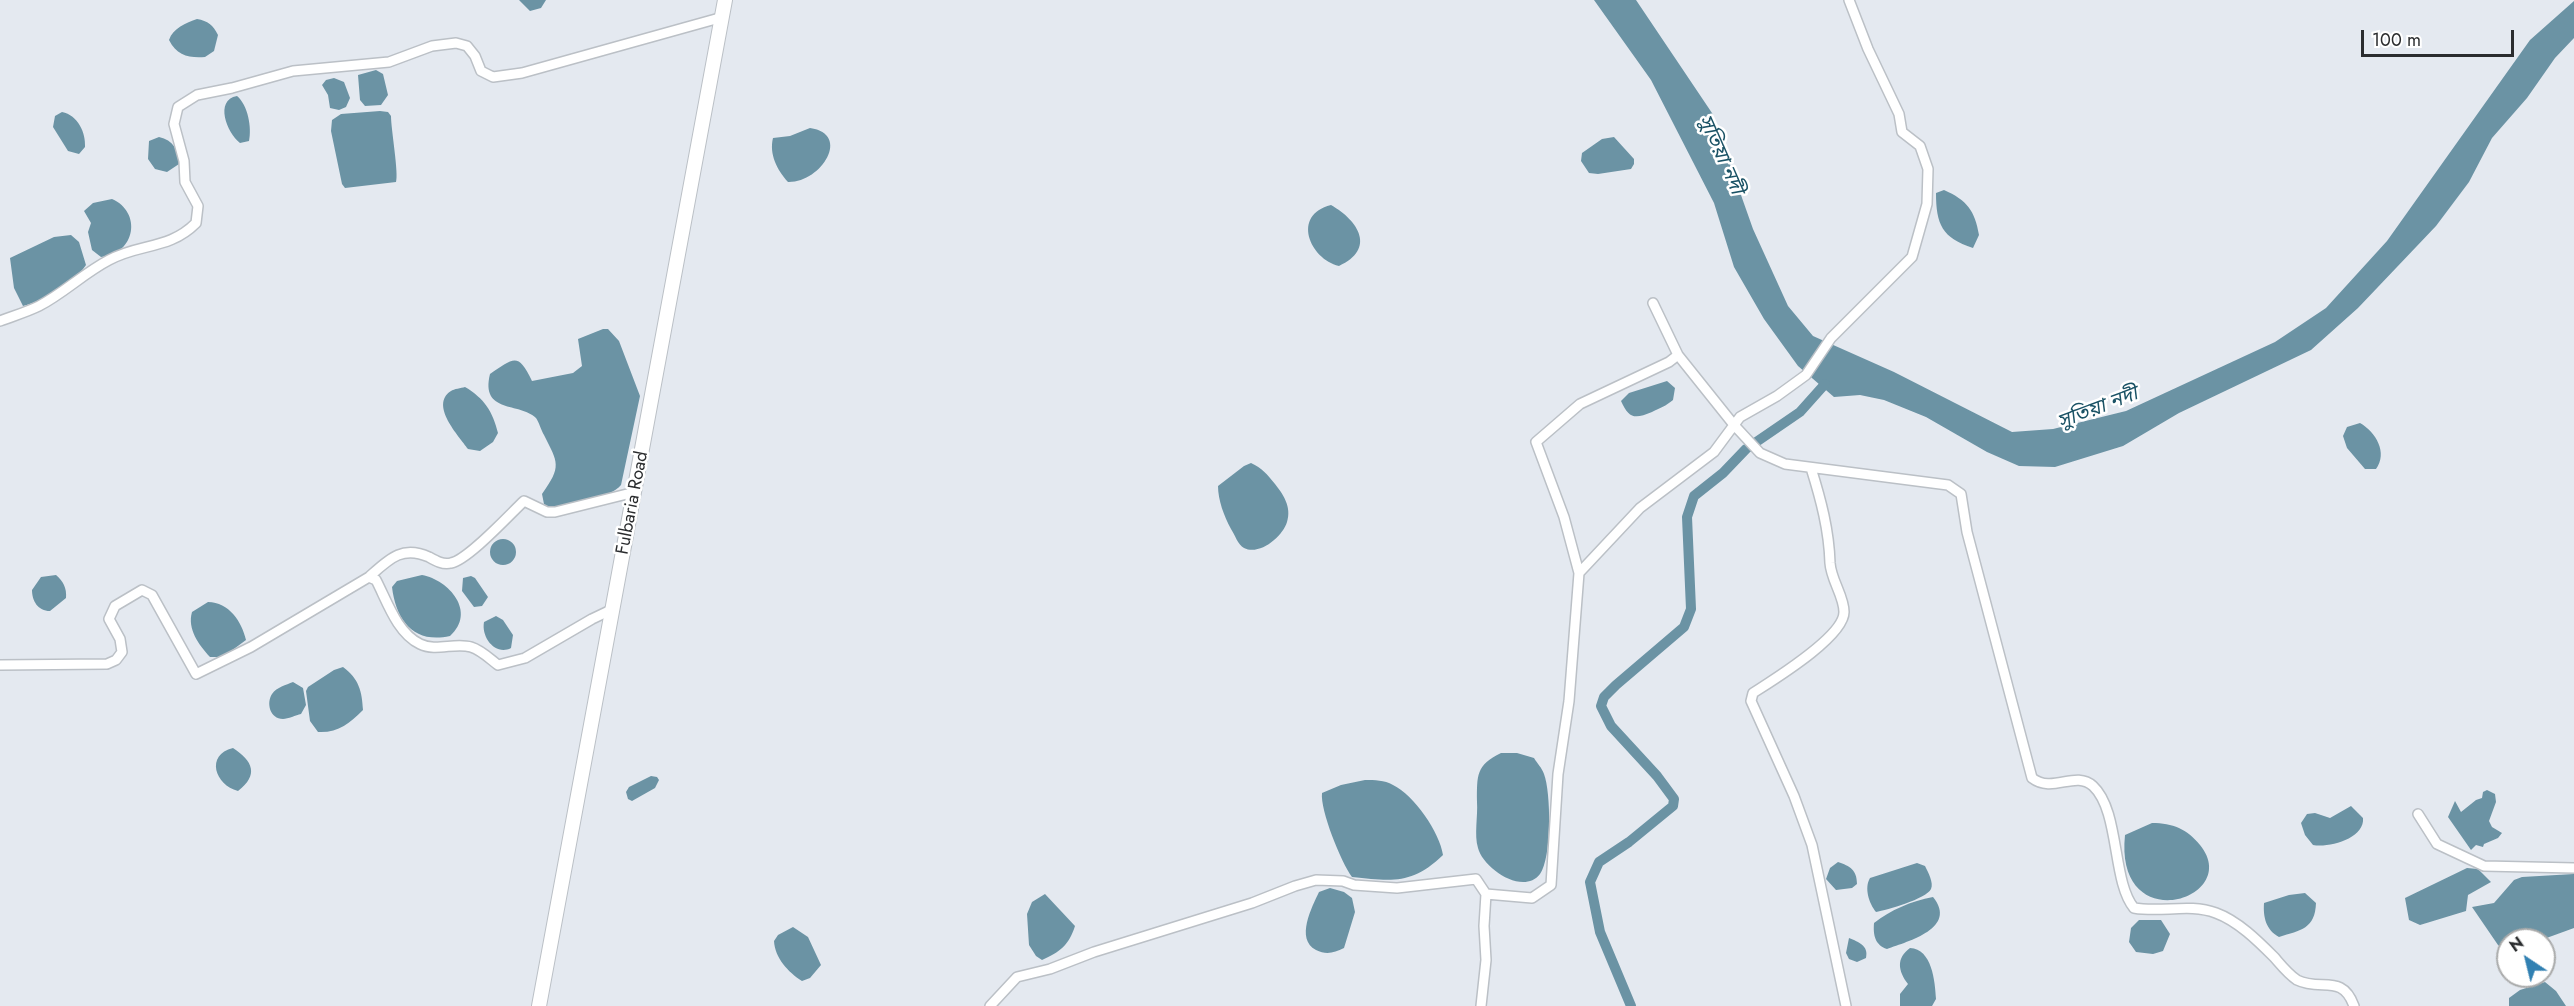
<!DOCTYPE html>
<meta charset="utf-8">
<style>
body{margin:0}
#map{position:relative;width:2574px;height:1006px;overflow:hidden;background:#e4e9f0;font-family:Jost,sans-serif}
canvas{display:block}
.north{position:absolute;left:2496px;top:928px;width:60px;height:60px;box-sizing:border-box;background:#fff;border:2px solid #aaabab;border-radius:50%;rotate:325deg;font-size:16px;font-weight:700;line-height:24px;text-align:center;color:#2a2c2e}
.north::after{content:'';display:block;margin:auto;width:21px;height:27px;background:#3180b2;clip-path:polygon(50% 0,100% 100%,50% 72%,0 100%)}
.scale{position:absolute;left:2361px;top:30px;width:153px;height:27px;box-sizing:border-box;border:3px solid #2a2c2e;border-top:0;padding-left:8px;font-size:18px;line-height:21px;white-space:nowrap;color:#2a2c2e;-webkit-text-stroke:4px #fff;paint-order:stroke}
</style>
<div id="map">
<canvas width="2574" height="1006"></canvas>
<div class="north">N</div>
<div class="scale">100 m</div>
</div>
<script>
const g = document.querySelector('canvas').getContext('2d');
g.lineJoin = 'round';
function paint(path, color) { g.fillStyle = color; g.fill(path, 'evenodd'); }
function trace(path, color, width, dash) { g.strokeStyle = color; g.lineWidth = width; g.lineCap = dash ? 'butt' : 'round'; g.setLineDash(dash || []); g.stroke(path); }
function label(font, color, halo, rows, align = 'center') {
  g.font = font + ' Jost,"Noto Sans Bengali",sans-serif'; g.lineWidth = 5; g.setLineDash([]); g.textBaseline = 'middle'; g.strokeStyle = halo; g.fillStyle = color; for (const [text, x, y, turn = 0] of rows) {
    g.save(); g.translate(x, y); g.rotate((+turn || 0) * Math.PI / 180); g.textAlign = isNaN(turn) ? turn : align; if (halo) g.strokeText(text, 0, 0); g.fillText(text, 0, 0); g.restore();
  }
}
paint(new Path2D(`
 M519,0H546L541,8L530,11Z
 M1594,0H1636L1712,113L1753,229L1788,306L1813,336L1894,372L2012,432L2053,429L2126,411L2275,342L2326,308L2387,241L2530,40L2574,1V38L2555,58L2527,98L2492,138L2469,182L2436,226L2358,308L2311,350L2179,413L2123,446L2055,467L2019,466L1987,452L1926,417L1884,400L1860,395L1834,397L1798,366L1764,319L1734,267L1714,203L1651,80Z
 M197,19C208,21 213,25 218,35L214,51L205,57C189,58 177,56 169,40C173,28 186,23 197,19Z
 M376,70L383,74L388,95L381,105L365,106L360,100L358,75Z
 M334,78L344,82L350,98L346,107L339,110L330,108L328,95L322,85L326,80Z
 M237,96C248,105 252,128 249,141L240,143C227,133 214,100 237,96Z
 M380,111L388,112L391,116C391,129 399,174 396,182L345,188L342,184L331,131L332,120L341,114Z
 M62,112C78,115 86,133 85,147L79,154L68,151L53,127L55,116Z
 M810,128C852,134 821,183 788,182C777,170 769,154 773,138L790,136Z
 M159,137C173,140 179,150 179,164L167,172L155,169L148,159L149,141Z
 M1614,137L1634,159V164L1631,169L1598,174L1589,173L1581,161L1582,153L1602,139Z
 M1944,190C1967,200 1975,211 1979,235L1973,248C1942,238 1936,224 1936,193Z
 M112,199C142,212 136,254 101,257L92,250L88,232L91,223L84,211L93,203Z
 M1331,205C1359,221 1376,249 1339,266C1310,259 1291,215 1331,205Z
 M71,235L79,242L86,265C72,285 47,300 23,306L14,288L10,258L54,237Z
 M603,329H608L619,341L640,396L621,485C610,499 569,504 551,509L544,504L542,494C562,466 558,463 544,435C541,430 539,422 536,418C520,402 480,414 490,374C514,358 518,352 532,381L573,373L582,366L578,339Z
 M1667,381L1675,388L1673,400C1666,406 1660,408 1652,412C1635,419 1629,419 1621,401L1629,393Z
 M465,387C484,398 493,412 498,433L493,442L480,451L468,449C459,436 429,405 451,391C454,389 461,388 465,387Z
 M2360,423C2376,432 2388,453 2376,469H2365L2347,448L2343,436L2347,427Z
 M1251,463C1262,468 1267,474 1275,484C1283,494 1292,507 1287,522C1283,536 1260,556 1244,548C1238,545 1235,535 1231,529C1224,516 1218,500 1218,486L1244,466Z
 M490 552a13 13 0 1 1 26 0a13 13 0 1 1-26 0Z
 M56,575C63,581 67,588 66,598L50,611C38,611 32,601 32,590L41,577Z
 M422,575C449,580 477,612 450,636C414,644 396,621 392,587L397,581Z
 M471,576L475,578L488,597L482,606L474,607L462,591L463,578Z
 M208,602C229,602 242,622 246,640L223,657H210C199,645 187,629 192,612Z
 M496,616L503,620L513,635L511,648C496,656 481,638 484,622Z
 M343,667C359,679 362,691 363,710C349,724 338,733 318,732L310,721L306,691L308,687L334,670Z
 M293,682L303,688L306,705L301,714C296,715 288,719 283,719C270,719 266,703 272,694C277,687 286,685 293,682Z
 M233,748C253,761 259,775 238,791C215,785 205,755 233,748Z
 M1501,753H1517L1534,758C1537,763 1542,768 1544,774C1551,792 1552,858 1540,874C1523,896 1483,868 1478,848C1474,835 1478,816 1477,802C1477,775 1476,765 1501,753Z
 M651,776L657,777L659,780L655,788L632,801L628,799L626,792L629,787Z
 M1365,780C1375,780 1384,780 1393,785C1414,795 1440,833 1443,855C1412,885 1392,881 1352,877C1341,862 1320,810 1322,793L1341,785Z
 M2487,790L2495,794L2496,802L2489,821L2492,827L2502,833L2498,838L2484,844L2483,847L2476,845L2471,850L2448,817L2455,801L2461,812L2476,800L2482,798L2483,792Z
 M2351,806L2363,818C2365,838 2330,848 2313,845L2305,835L2301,823L2307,814L2315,813L2330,818Z
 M2152,823C2173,823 2187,829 2200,845C2244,899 2114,940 2125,835Z
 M1838,862C1850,866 1857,870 1857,884L1852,888L1836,890L1826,879L1830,868Z
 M1917,863L1925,866C1928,872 1934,883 1931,889C1926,899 1887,910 1876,912C1869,903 1864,888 1870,878Z
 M2467,868L2478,869L2491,882L2468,895L2466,911L2420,925L2409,920L2405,898Z
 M2574,874V928L2541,940H2508V953L2498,945L2472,907L2494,903L2514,880L2522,877Z
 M1330,888L1344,892L1352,898L1355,912L1344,948C1334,953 1326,955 1316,950C1295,939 1312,907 1319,892Z
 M2305,893L2316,903C2315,929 2301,930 2279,937C2266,930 2263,917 2264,903L2289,895Z
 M1045,894L1075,926C1069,945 1060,952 1042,960L1036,956L1029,945L1027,914L1032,902Z
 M1933,897C1958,928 1909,941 1887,949C1875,945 1873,935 1874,923C1891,910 1911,901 1933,897Z
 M2139,920H2161L2170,934L2163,951L2153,954L2136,952L2129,942L2131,928Z
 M793,927L808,937L821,965L810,978L802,981C788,972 775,958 774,941L778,935Z
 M1849,938C1859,942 1869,946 1866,958L1857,962L1849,959L1846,953Z
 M1910,948C1932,949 1935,981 1936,999L1932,1006H1900V994L1908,984C1898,971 1896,958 1910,948Z
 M2545,982L2556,991L2566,1006H2509V998L2520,990Z`), '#6b93a4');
trace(new Path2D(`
 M1631,1006L1600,932L1590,882L1599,862L1629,842L1673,806L1674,799L1657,776L1611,726L1601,706L1604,697L1616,685L1684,627L1691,609L1687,517L1694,496L1723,473L1746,449L1800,412L1825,384`), '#6b93a4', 10);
const street = new Path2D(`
 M1849,0L1868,49L1899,114L1902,132L1920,146L1928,169L1927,204L1912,257L1831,338L1806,375L1777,396L1740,417L1734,425L1760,453L1785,464L1948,485L1961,494L1967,532L2032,778C2053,794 2075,770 2093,786C2120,811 2112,882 2134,908C2162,913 2189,903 2216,913C2238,921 2258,941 2274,957C2281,965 2288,974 2297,980C2321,992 2342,973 2354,1006
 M0,321C13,316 27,312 39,306C64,293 84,273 109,260C140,243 169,250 196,223L198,206L185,182L184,161L174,124L178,107L197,95L232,88L293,71L389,62L432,46L456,43L467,46L475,56L481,71L493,77L522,73L723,17
 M1811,468C1821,500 1829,530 1830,563C1831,580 1844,596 1844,612C1844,637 1773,680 1753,693L1751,701L1794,796L1812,845L1846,1006
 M1579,573L1640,508L1714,452L1734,425L1678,355L1653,303
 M369,577C389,559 402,545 429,557C436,561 443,565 451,563C468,560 510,514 524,501L547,512H555L635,492
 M0,665L107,664L116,660L122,652L120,639L109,619L115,606L142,590L152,595L196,674L251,647L369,577L376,580C387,601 397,633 420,644C436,652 455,642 471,647C481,650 489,658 498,665L525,658L592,619L613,609
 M2418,814L2437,844L2484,866L2574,868
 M1486,894L1532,898L1551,885L1558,774L1569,701L1579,573L1564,517L1536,442L1580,404L1669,362L1678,355
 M990,1006L1017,977L1050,969L1094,952L1252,903L1295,886L1316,880L1343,881L1354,885L1397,888L1476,879L1486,894L1484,926L1486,960L1481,1006`);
const secondary = new Path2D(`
 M539,1006L725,0`);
trace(street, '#bbc0c6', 12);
trace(secondary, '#bbc0c6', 16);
trace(street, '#fff', 9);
trace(secondary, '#fff', 14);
label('18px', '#2a2c2e', '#fff', [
 ["Fulbaria Road",633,503,-79]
]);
label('italic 20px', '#1a5265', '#fff', [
 ["সুতিয়া নদী",1720,155,66],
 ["সুতিয়া নদী",2098,409,-21]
]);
</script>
